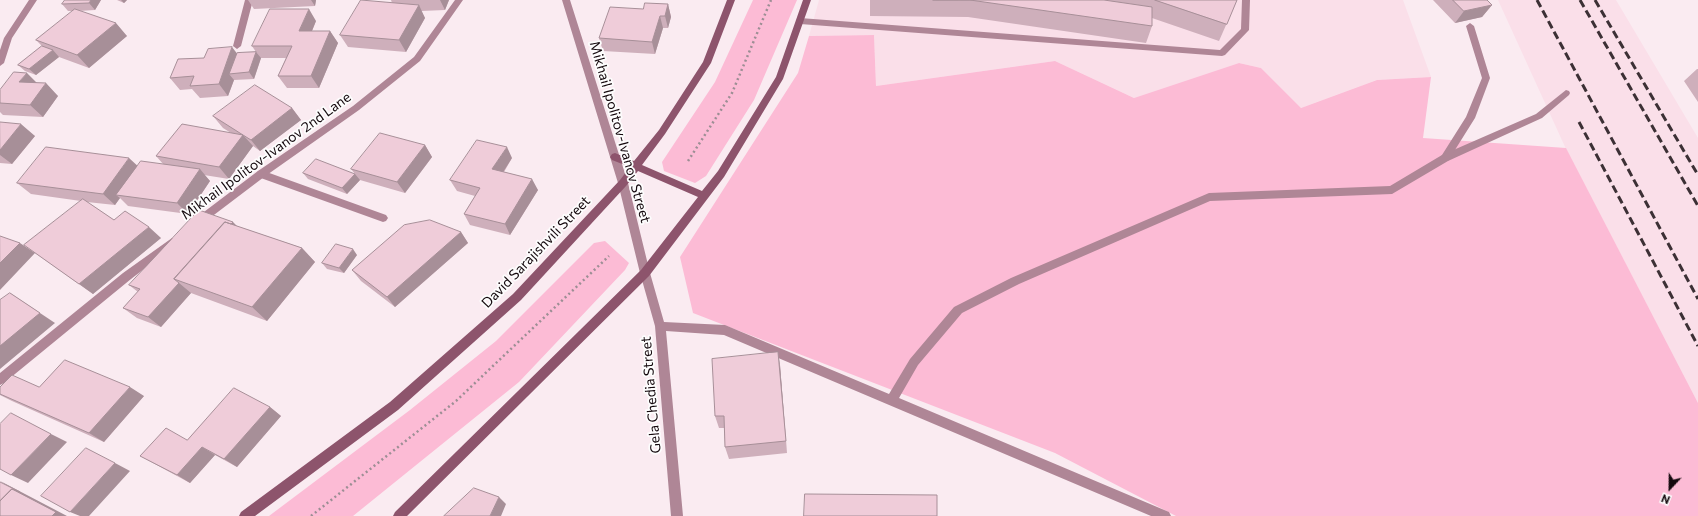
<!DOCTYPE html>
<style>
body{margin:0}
#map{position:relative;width:1698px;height:516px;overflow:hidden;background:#faebf1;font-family:Commissioner,sans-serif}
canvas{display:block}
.north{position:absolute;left:1650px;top:468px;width:40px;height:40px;-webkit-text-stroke:3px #fdfdfd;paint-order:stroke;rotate:202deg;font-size:11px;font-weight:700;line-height:16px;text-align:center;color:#14080d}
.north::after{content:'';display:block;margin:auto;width:14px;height:18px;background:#14080d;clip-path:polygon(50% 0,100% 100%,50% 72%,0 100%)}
</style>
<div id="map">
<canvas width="1698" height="516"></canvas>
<div class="north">N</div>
</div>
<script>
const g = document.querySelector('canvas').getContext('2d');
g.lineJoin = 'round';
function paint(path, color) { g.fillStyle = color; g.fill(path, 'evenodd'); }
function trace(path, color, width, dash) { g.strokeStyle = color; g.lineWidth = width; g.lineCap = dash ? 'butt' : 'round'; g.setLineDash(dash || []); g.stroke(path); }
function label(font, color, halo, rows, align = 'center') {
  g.font = font + ' Commissioner,sans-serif'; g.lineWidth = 3.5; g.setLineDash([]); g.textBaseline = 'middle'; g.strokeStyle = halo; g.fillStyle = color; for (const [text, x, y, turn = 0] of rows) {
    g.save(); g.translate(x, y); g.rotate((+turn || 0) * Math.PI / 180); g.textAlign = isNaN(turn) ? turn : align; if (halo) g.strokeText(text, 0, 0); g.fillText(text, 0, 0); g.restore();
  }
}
paint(new Path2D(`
 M819,0H1403L1431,77L1377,80L1301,108L1261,68L1239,63L1134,98L1055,61L876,86L874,35L809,36Z
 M1498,0H1616L1698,138V403L1566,149Z`), '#fadfe9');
paint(new Path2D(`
 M753,0H797L754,100L706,176L695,183L664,171L662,162L715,82Z
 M874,35L876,86L1055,61L1134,98L1239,63L1261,68L1301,108L1377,80L1431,77L1423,138L1566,148L1698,403V516H1176L1055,453L693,313L680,257L798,73L809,36Z
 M605,241L629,263L625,270L519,382L353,516H269L410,410L496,341L594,243Z`), '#fcbbd5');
trace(new Path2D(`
 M688,161L732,93L771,0
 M311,516L456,401L609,256`), '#9c8e94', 2.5, [2, 3]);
paint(new Path2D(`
 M245,0H253L241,46L237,49L233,46Z
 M1242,0H1250L1249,30L1225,55L1222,56L800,24L796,21L800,18L1220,50L1241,29Z
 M1566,90L1569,91L1570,93L1569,95L1542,118L1448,161H1442L1440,158L1442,155L1536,114Z
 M261,170L386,215L388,218L386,221L383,222L258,177L256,174L258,171Z`), '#af8696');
paint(new Path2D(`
 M29,0H37L12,38L4,63L0,66V50L4,38Z
 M455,0H463L420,61L359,110L264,177L202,224H196L194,221L196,218L258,171L353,106L414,57Z
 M1470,23L1474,26L1490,78L1475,118L1448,161L1392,194L1210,201L1019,284L962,313L918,365L899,398L1169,512L1171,516H1151L724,335L666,331L683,516H671L655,326L640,273L641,270L645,269L649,270L650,273L664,322L725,325L889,394L910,359L954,307L1011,278L1209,193L1390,186L1442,155L1466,117L1482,78L1466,26Z
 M172,238L175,239L177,242L175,245L131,279L4,383L0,385V373L123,273Z`), '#af8696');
paint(new Path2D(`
 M562,0H570L628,183L650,273L649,276L645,277L641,276L640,273L618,183Z`), '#af8696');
paint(new Path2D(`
 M727,0H735L711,63L665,134L642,165L702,191L718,171L776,77L803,0H811L783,79L724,177L649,276L407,516H393L395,512L641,270L698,197L638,171L626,186L521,300L398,410L255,516H239L241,512L390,402L513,294L620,180L630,167L612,160L610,157L612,154L615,153L634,161L659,130L703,62Z`), '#8d546c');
trace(new Path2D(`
 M1537,0L1698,299
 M1580,0L1698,206
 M1595,0L1698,175
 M1579,122L1698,346`), '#3c3035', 3, [8, 4]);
paint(new Path2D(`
 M101,0L95,10L79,11L127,36L89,68L59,57L36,75L25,71L18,65L42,46L36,40L73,11H68L62,4Z
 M117,0H127L124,3Z
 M248,0H316L315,6L254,9Z
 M391,0H449L445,10L421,11L425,18L406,52L348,47L340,35L392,3Z
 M870,0H1237L1219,41L1152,18V26L1146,43L968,17L870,16Z
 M1433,0H1487L1492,5L1482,17L1455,23Z
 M668,4L671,17L668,28H663L655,54L603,51L599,38L643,9Z
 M316,21L312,31H330L338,43L319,88H287L278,76L286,58H261L254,79L234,80L228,96L200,98L192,89L180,90L170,78L204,58L237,53L256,52L252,46Z
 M1697,69H1698V102L1684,81Z
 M38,83L58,96L43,117L3,115L0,112V90Z
 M292,108L301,120L260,151L253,146L229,179L204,175L210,181L188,214L128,206L120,198L115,205L87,202L114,220L161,238L93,294L24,245L81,201L31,194L17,183L137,166L164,165L156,156L231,133L223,128L213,116Z
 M0,122L35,136L12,164L0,163Z
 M425,145L432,157L405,193L360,180L347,194L308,179L303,173L355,174L351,169Z
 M512,158L504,172L538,190L510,235L470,225L464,214L475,196L457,191L450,180Z
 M237,226L302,248L315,262L267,321L191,293L161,327L137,318L123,308L138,292L129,285Z
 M461,232L468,243L395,307L361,281L352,270Z
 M357,255L344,273L327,269L322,263Z
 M780,365L787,453L729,459L725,447L724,428H719L715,416Z
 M0,387H39L144,396L104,442L12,401L0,395Z
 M270,407L281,416L237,467L215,455L190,483L140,456L187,440Z`), '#ceafbb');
paint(new Path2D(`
 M91,0H101L95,10L89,3Z
 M121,0H127L124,3Z
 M311,0H316L315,6Z
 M440,0H449L445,10Z
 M668,4L671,17L668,28L665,16Z
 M419,5L425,18L406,52L399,40Z
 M1492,5L1482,17L1455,23L1464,11Z
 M309,9L316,21L307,43L299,31Z
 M660,16L663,28L655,54L652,42Z
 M116,23L127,36L89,68L77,55Z
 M330,31L338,43L319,88L311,76Z
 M232,47L242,60L229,74L234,80L228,96L219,84Z
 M53,50L59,57L36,75L29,69Z
 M256,52L261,58L254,79L249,72Z
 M27,73L39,85L19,82Z
 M46,83L58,96L43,117L30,105Z
 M292,108L301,120L260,151L251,140Z
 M21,124L35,136L12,164L0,155V150Z
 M243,135L253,146L229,179L219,167Z
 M425,145L432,157L405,193L397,182Z
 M507,147L512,158L498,180L492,169Z
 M129,158L141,169L116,195L120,198L115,205L103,194Z
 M200,169L210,181L188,214L177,203Z
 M355,174L360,180L347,194L342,188Z
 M532,179L538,190L510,235L505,224Z
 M233,222L244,233L180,281Z
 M149,227L161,238L93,294L79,284Z
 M461,232L468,243L395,307L387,297Z
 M20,243L35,253L0,290V263Z
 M302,248L315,262L267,321L252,307Z
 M353,249L357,255L344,273L339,268Z
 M179,283L191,293L161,327L148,317Z
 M10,293L55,323L0,369V346Z
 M778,352L780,365L787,453L786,441Z
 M130,387L144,396L104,442L89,433Z
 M270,407L281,416L237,467L224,459Z
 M51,434L67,442L28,483L11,475Z
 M202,447L215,455L190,483L177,475Z
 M115,463L130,471L89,516H80L70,512Z
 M0,481L4,483L67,516H52Z
 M499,497L506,504L501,516H490Z`), '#a78f98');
const building = new Path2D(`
 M65,0H91L89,3L62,4Z
 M361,0L419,5L399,40L340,35Z
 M933,0H1104L1152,7V26L970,0Z
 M1155,0H1237L1227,24Z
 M1453,0H1487L1492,5L1464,11Z
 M645,3L668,4L665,16H660L652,42L599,38L610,7L643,9Z
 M75,9L116,23L77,55L36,40Z
 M270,9H309L299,31H330L311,76H278L292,46H252Z
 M42,46L53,50L29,69L18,65Z
 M232,47L219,84L190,86L194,76L170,78L178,59L204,58L208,49Z
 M256,52L249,72L229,74L237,53Z
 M14,72L27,73L19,82L46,83L30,105L0,103V90Z
 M255,85L292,108L251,140L243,135L219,167L156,156L182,124L243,135L213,116Z
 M0,122L21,124L0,150Z
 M380,133L425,145L397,182L351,169Z
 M477,140L507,147L492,169L532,179L505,224L464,214L480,188L450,180Z
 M46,147L129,158L103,194L17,183Z
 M316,159L355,174L342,188L303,173Z
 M141,161L200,169L177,203L116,195Z
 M83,199L114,220L125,211L149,227L79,284L24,245Z
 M199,210L233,222L231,224L225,222L174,279L179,283L148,317L123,308L140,289L129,285Z
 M430,220L461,232L387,297L352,270L404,225Z
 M225,222L302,248L252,307L174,279Z
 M0,236L20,243L0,263Z
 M336,244L353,249L339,268L322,263Z
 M10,293L40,313L0,346V300Z
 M778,352L786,441L725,447L724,416H715L712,359Z
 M65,360L130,387L89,433L0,394V387L12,375L39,387Z
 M234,388L270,407L224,459L202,447L177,475L140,456L166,428L187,440Z
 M11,413L51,434L11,475L0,469V424Z
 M86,448L115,463L70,512L41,496Z
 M0,482L20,492L12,489L0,501Z
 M474,488L499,497L490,516H444Z
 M12,489L56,512L52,516H0V501Z
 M805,494L937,495V516H804Z`);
paint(building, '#efccd9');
trace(building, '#a78f98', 1);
label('14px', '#14080d', '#fdfdfd', [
 ["Mikhail Ipolitov-Ivanov Street",620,132,74],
 ["Mikhail Ipolitov-Ivanov 2nd Lane",266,156,-36],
 ["David Sarajishvili Street",536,252,-46],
 ["Gela Chedia Street",651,395,-95]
]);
</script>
